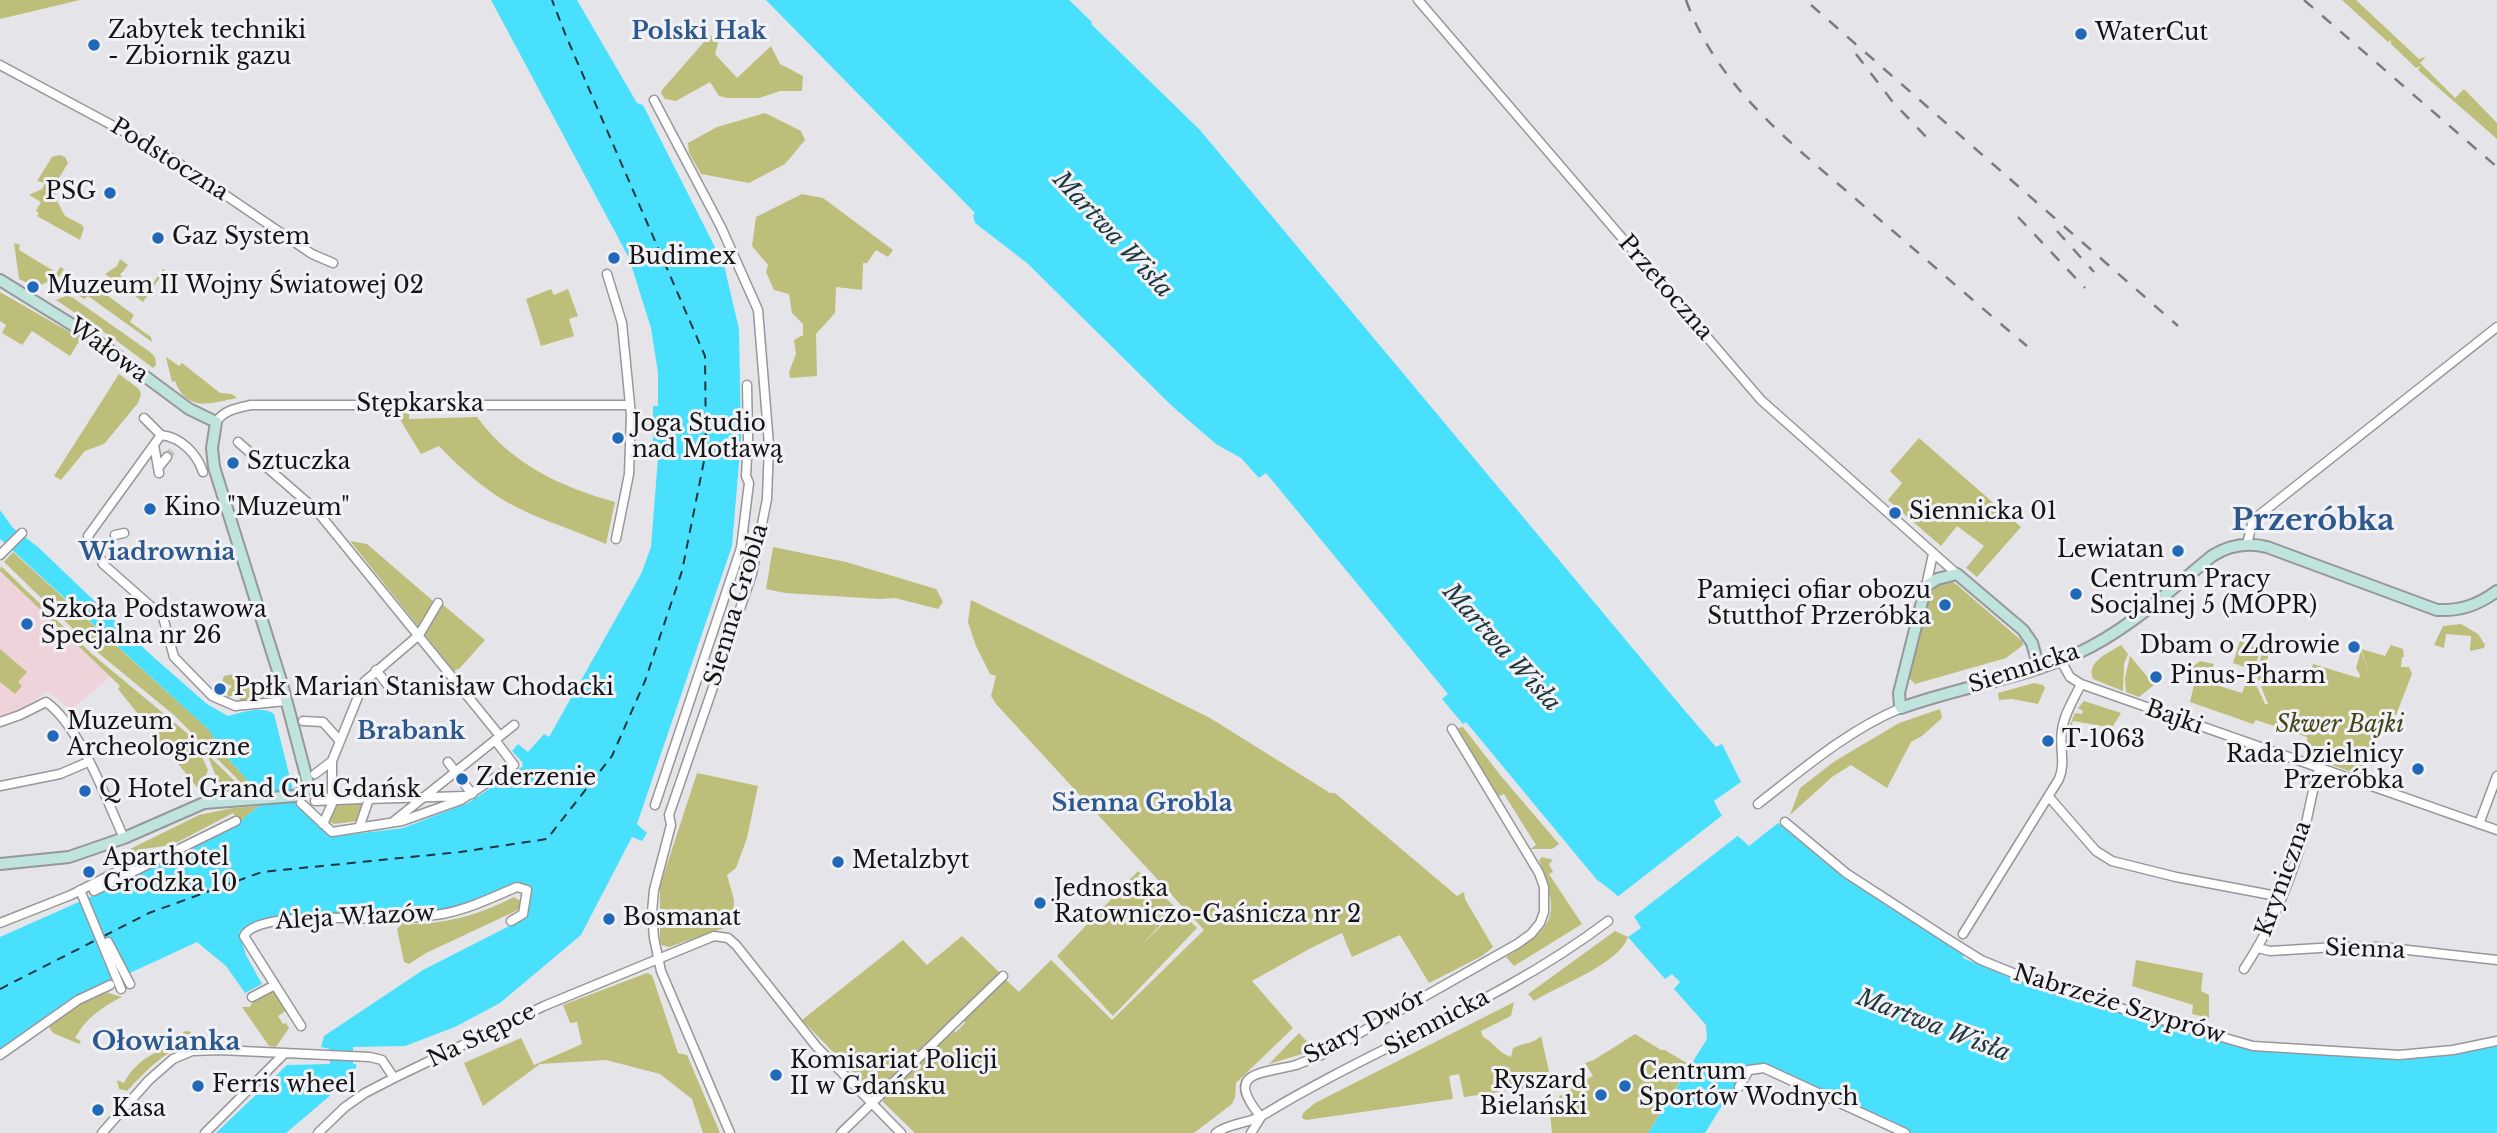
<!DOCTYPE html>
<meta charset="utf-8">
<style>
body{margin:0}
canvas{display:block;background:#e5e5e9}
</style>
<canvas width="2497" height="1133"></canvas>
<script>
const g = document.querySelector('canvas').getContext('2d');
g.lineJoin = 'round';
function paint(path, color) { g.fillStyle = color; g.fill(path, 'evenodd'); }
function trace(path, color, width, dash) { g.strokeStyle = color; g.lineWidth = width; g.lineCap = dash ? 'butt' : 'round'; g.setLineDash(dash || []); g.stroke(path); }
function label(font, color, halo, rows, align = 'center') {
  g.font = font + ' "Libre Baskerville",serif'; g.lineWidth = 6; g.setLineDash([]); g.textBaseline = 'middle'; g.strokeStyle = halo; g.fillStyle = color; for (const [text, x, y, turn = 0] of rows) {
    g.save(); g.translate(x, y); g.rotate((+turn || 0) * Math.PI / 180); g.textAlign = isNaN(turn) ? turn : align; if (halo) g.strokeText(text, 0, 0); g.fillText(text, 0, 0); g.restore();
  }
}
paint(new Path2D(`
 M0,571L110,677L71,710L48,691L18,712L0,717Z`), '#eed4da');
paint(new Path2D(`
 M0,0H80L0,19Z
 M2342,0H2356L2419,59L2426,57L2420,63L2455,98L2464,89L2497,123V139L2418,70L2421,66L2416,68L2391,44V40L2388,42Z
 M710,35L718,43L715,54L737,78L771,46L780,64L803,76L802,91H780L759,98H727L719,96L710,82L676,101L665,99L661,93L662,90Z
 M765,113L801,131L805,140L785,164L749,183L701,174L689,153L688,143L717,127Z
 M60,155L65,157L68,163L56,183L55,197L65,216L82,225L84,228L80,240L37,216L39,213L36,211L41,202L29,195L42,189L45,183L37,181L52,157Z
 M802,194L823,198L893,250L888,257L876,250L867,263H863L862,290L836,287L835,313L816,334L817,376L790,378L789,372L796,354L794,340L803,335V324L792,313L789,294L774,290L766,272L768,265L752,246L756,217Z
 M14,243L20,245L19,250L57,273L60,267L64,269L59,277L36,287L19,279Z
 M120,259L128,265L120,275L140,290L144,284L147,286L153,283L163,269L165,270L143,302L105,274L117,266Z
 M86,285H93L134,315L130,322L151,337L152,342L88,296L84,299L73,291Z
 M551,289L554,295L568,289L578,316L569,319L574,336L541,346L526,299Z
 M0,292L78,337L80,340L70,356L32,331L22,345L2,333L6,325L0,321Z
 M66,296L72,297L150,352L155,357L156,365L153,368L117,341L56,300Z
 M166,357L179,366L182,363L220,393L232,394L237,398C212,403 187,413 175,381L172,382Z
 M119,374L139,389L141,394L138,403L104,444L85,451L61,480L54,476Z
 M396,413H409V419L477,417C511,464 561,487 615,502L606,544C570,528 529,517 497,496C476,482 456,464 439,446L421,454Z
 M1919,438L2021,527L1977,577L1966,568L1984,546L1957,526L1941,546L1888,500L1902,483L1890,471Z
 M350,541L367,544L433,601L436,599L485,640L460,668L454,671Z
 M773,547L846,562L936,589L943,602L938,609L895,598L880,599L785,593L766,589Z
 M13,552L209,730L224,754L258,792H250L175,716L96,651L4,562Z
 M1,566L92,654L187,733L197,746L208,770L200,791L118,689L120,686L0,571Z
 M1948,580L1956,584L2022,641L2023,645L2006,658L1915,684L1907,676L1929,592L1936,584Z
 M971,600L1210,718L1330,793H1335L1457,896L1464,892L1465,899L1493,947L1482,956L1429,983L1400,935L1352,957L1342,933L1311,948L1252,981L1293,1028L1236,1083L1235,1097L1232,1104L1194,1133H915L883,1102L884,1095L952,1031L956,1032L965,1023L964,1020L1006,980L1019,992L1051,960L1112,1020L1204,930L996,704L991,696L996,676L990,674L976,646L968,622Z
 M2461,624L2478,634L2485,645L2484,648L2470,651L2471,636L2446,634L2444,648L2434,645L2443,626Z
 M2240,641L2261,648L2254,670L2233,663Z
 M2265,644L2278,648L2277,651L2270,649L2265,668L2308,681L2313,664L2359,678L2360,675L2356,668L2361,651L2371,678L2361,649L2385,656L2391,645L2403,649L2404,657H2402L2401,667H2409L2412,674L2396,715L2384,713L2371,747L2375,751L2369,752L2362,769L2368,772L2367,777L2308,757L2307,737L2256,720L2253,724L2190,702L2196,676L2190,669L2200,661L2214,664L2212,669L2204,667L2200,680L2242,693L2247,680L2237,676L2239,672L2252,676L2265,704H2268L2256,674Z
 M2121,645L2128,654L2124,664L2123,691L2093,679C2086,661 2109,653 2121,645Z
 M0,649L27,672L18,682L22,686L15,694L0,682Z
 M2130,656L2154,685L2139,697L2126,692L2125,678Z
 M239,673C243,686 252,693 266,692L268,700L242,701L235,695L228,697L227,692L232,686L222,682L224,676Z
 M2034,683L2043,685L2045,688L2038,704L2012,699L1999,700L1998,693Z
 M2084,701L2121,713L2108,734V727L2073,721L2071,727H2069L2075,713L2082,714L2083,711L2078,708Z
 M1940,709L1942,718L1922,736L1911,742L1887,788L1851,765L1832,777L1790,815L1800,788L1835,761L1899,723Z
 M1463,727L1501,776L1559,844L1552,849H1530L1536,845L1504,794L1497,797L1458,728Z
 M207,754L246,792H222Z
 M697,773L758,786L747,838L736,868L727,875L734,900L733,921L727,927L669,947L661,945L660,939V886Z
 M365,803L358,821L334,824L329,821L336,805Z
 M259,806L239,822L233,813L172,845L143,849L127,857L124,852L199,815L233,808Z
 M1542,857L1553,860L1549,864L1553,872L1549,874L1582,924L1514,966L1506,957C1558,925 1559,915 1539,860Z
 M1138,871L1176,908L1139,948L1178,909L1197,928L1113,1016L1057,956Z
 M514,897L522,902L520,909L426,953L409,964L404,962L397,929L402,924C442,925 478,916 514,897Z
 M1615,931L1628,937C1618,965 1559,985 1534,1001L1528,994Z
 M962,936L1000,973L879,1090L874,1091L869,1089L802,1020L903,940L927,965Z
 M2136,960L2203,973L2201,991L2209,995V1018L2192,1014L2193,1005L2132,986Z
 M647,973L652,975L678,1053L687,1055L720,1133H703L692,1099L660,1074L606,1060L540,1064L483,1106L464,1063L521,1038L534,1065L582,1044L577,1022L570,1023L563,1005Z
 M274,990L287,1010L278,1016L283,1024L286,1023L289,1028L276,1047L269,1046L242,1007H250L254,999Z
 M102,991L122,997C103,1006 85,1019 75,1038L81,1041L79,1044L53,1033L47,1024Z
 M1514,1002L1511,1016L1481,1031L1483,1037C1495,1043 1498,1053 1511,1057L1513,1048C1522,1043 1534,1044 1541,1036L1551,1080L1521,1089L1464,1097L1459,1074L1449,1076L1453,1099L1306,1120L1302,1118L1303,1113L1315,1103Z
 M186,1031L191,1032L188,1044C162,1053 146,1071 127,1091L119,1089L117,1080L124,1083C136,1058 161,1050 184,1039L182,1033Z
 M1299,1033L1315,1050L1269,1064Z
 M1635,1034L1661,1050H1665L1690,1065L1648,1133H1552L1549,1103L1560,1100L1559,1096L1567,1093L1566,1089L1593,1076L1585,1063L1594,1060Z`), '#bcbe79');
paint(new Path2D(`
 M491,0H577L637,103L643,105L724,265L739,329L741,439L732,546L637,824L647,833L642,841L632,837L581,935L500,1003L455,1027L405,1046L353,1047V1064H356V1068L332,1094L286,1133H216L287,1065L330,1064V1049L321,1047L324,1036L423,970L523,919C531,911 532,897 528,886L519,883C493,893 466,909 438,912C419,914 399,916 380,915C339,915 272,906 239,932L246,955L262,984L245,993L226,966L197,942L76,998L0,1051V937L99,893L239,822L259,806L258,792L224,754L209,730L0,539V510L13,528L38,547L150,654L207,704L228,716C241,713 262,705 274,714L297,806L332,837L403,828L468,803L523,766L522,762L512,751L518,744L528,752L544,734L549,737L641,574L651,547L659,445H653V406H658V373L651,328L629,258Z
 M766,0H1069L1092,22L1091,24L1200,130L1680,705L1716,747L1722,744L1741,782L1714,801C1723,820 1734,833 1749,846L1778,823L1843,877L1964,953L1963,958L2048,993L2252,1050L2400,1059L2455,1054L2497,1045V1133H1908L1764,1066L1747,1069L1736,1091H1731L1705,1133H1648L1707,1039L1706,1025L1674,989L1680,982L1672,974L1665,979L1628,937L1641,928C1630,907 1617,893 1597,880L1466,722L1463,724L1442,699L1448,694L1266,473L1259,478L1241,458L1216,444L1172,406L1027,263L975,223L973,215L975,213Z`), '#49e0fe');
paint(new Path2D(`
 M1724,814L1740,834L1632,918L1616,898Z`), '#e5e5e9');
trace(new Path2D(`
 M104,936L149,913L262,872L460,852L547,839L612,756L645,681L682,571L706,451L705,356L566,36L552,0
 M0,989L96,940`), '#1e373c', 2, [9, 7]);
trace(new Path2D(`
 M167,457L174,449`), '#c6c6c9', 8, [8, 4]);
const street = new Path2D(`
 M1418,0L1761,400L1957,574
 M0,65L162,152L312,254L333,263
 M654,100L721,227L758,310L769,445L767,499L752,574L669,815L671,825L654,890L652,912L654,938L661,971L730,1133
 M607,274L622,323L631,415L629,474L616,539
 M144,418L161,435L88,536C91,548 99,552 103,564L163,617L174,657L212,696L235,706L286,701
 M216,422C224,410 237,408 251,405H630
 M161,435C181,437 197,454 203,472
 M238,442L317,511L500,736
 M154,445L159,473
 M158,468L167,457
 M115,535L124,533
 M2247,544L2252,524L2258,516L2497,327
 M0,555L22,533
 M1926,586L1933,554
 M2061,661L2070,677L2081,684L2497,830
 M376,670L393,692
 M303,721L323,722L340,741
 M0,722L20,715L46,702C80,726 106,799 124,838
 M448,762L472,794
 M315,774L332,761L364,682L419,635L438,603
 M0,786L60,774L88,762
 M2049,797L2096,851L2112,861L2176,877L2282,897
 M368,799L465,796
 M315,801L360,799
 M301,803L332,832L402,821L461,800L514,765L495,740
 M1758,804C1803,769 1848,730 1901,708
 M655,805L741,548L749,483L746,476L748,439L747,385
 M394,821L514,725
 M1785,822L1846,873L1943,936L1981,960L2050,988L2253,1046L2399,1055L2453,1050L2497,1041
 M323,824L332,804V761
 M2479,824L2497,776
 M359,828L369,799
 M80,890L121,989
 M94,891L236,821
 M0,923L71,895L130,865
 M1963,934L2059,779C2066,763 2059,747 2062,730C2064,714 2074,699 2081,684
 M108,942L130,984
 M2258,948L2270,951L2336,947H2381L2497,960
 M2244,969C2269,931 2288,888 2301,844C2308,819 2311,793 2319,769
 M252,997L275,985
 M301,1026L244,936C256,911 357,919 383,919C403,919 423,917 442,914C469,909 493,897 517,887L527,890L523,914L511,921
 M0,1055L78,1000L110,985
 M1739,1087L1749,1070L1764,1068L1905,1133
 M1261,1117C1223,1071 1261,1074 1296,1065C1304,1062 1313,1058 1321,1055L1517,944L1531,934L1540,923L1544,912V887L1539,873L1452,729
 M102,1133L149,1080L173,1059L192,1051L220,1050L370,1057L382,1060L394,1078
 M205,1133L285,1053
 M318,1133L345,1107L365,1093L394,1078L544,1006L714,936L728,938L736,945L816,1046L901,1133
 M841,1133L1003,976
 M1216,1133C1231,1122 1250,1124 1265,1114C1377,1046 1503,1001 1608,921
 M1251,1133L1261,1117`);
const secondary = new Path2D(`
 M0,280L92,337L189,409L216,422L212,448L214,467L282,684L308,783L306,790L295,796L204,803L124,838L69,857L0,864
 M2039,668L2032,643L2023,630L1957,574L1937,579L1926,586L1899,693L1900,706L1901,708C1958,687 2021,679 2076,654C2127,631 2169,591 2212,556C2229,545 2247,542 2267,547L2437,610C2461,611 2478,605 2497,591`);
trace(street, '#97979b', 11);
trace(secondary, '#97979b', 14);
trace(street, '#fff', 8);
trace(secondary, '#bfe3dd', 10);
trace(new Path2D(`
 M1686,0C1718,89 1796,147 1865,207C1919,253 1972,300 2027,346
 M2304,0L2497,167
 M1811,5L2178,326
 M1856,54L1892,101L1930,141
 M2018,217L2085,288
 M2057,231L2094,272`), '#7b7b7e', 2.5, [12, 12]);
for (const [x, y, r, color] of [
 [2081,34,7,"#2068b8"],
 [94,45,7,"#2068b8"],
 [110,193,7,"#2068b8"],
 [158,238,7,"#2068b8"],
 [614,258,7,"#2068b8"],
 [33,287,7,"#2068b8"],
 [618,438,7,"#2068b8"],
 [233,463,7,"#2068b8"],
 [150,509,7,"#2068b8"],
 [1895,513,7,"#2068b8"],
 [2178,551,7,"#2068b8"],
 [2076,594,7,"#2068b8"],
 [1945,605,7,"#2068b8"],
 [27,624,7,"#2068b8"],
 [2354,647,7,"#2068b8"],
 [2156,677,7,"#2068b8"],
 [220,689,7,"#2068b8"],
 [53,736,7,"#2068b8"],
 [2048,741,7,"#2068b8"],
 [2418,769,7,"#2068b8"],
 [462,779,7,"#2068b8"],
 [85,791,7,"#2068b8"],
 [838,862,7,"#2068b8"],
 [89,872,7,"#2068b8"],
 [1040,903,7,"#2068b8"],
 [609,919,7,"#2068b8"],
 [776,1075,7,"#2068b8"],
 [198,1086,7,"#2068b8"],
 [1625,1086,7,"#2068b8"],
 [1601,1095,7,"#2068b8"],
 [98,1110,7,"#2068b8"]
]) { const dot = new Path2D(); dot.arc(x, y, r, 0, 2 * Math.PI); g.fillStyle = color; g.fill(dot); trace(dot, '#f2f2f6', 2.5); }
label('23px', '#151516', '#f2f2f6', [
 ["Zabytek techniki",108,32],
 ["- Zbiornik gazu",108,58],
 ["WaterCut",2095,34],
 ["PSG",96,193,"right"],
 ["Gaz System",172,238],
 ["Budimex",628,258],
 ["Muzeum II Wojny Światowej 02",47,287],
 ["Joga Studio",632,425],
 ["nad Motławą",632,451],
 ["Sztuczka",247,463],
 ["Kino \"Muzeum\"",164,509],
 ["Siennicka 01",1909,513],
 ["Lewiatan",2164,551,"right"],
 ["Centrum Pracy",2090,581],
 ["Socjalnej 5 (MOPR)",2090,607],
 ["Pamięci ofiar obozu",1931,592,"right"],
 ["Stutthof Przeróbka",1931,618,"right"],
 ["Szkoła Podstawowa",41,611],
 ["Specjalna nr 26",41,637],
 ["Dbam o Zdrowie",2340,647,"right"],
 ["Pinus-Pharm",2170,677],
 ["Ppłk Marian Stanisław Chodacki",234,689],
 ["Muzeum",67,723],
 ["Archeologiczne",67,749],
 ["T-1063",2062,741],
 ["Rada Dzielnicy",2404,756,"right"],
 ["Przeróbka",2404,782,"right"],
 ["Zderzenie",476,779],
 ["Q Hotel Grand Cru Gdańsk",99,791],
 ["Aparthotel",103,859],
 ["Grodzka 10",103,885],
 ["Metalzbyt",852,862],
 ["Jednostka",1054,890],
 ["Ratowniczo-Gaśnicza nr 2",1054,916],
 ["Bosmanat",623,919],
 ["Komisariat Policji",790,1062],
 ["II w Gdańsku",790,1088],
 ["Centrum",1639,1073],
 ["Sportów Wodnych",1639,1099],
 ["Ryszard",1587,1082,"right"],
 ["Bielański",1587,1108,"right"],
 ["Ferris wheel",212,1086],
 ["Kasa",112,1110]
], 'left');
label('23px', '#151516', '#f2f2f6', [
 ["Podstoczna",169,160,32],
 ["Przetoczna",1665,288,49],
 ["Wałowa",108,351,36],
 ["Stępkarska",420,405],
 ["Sienna Grobla",737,605,-73],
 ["Siennicka",2024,669,-18],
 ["Bajki",2174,718,20],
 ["Kryniczna",2284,879,-70],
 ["Aleja Włazów",355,918,-3],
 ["Sienna",2365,950,2],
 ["Nabrzeże Szyprów",2119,1005,17],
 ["Siennicka",1437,1023,-28],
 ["Stary Dwór",1365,1027,-28],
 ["Na Stępce",482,1036,-26]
]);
label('italic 23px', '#444519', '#f2f2f6', [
 ["Skwer Bajki",2340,726]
]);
label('bold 24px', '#2c588d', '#f2f2f6', [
 ["Polski Hak",699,32],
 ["Wiadrownia",157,553],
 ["Brabank",411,732],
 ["Sienna Grobla",1142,804]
]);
label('italic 24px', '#1e373c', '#f2f2f6', [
 ["Martwa Wisła",1112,235,47],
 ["Martwa Wisła",1501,648,48],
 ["Martwa Wisła",1933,1026,21]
]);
label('bold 26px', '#2c588d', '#f2f2f6', [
 ["Ołowianka",166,1043]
]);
label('bold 30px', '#2c588d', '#f2f2f6', [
 ["Przeróbka",2313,522]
]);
</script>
